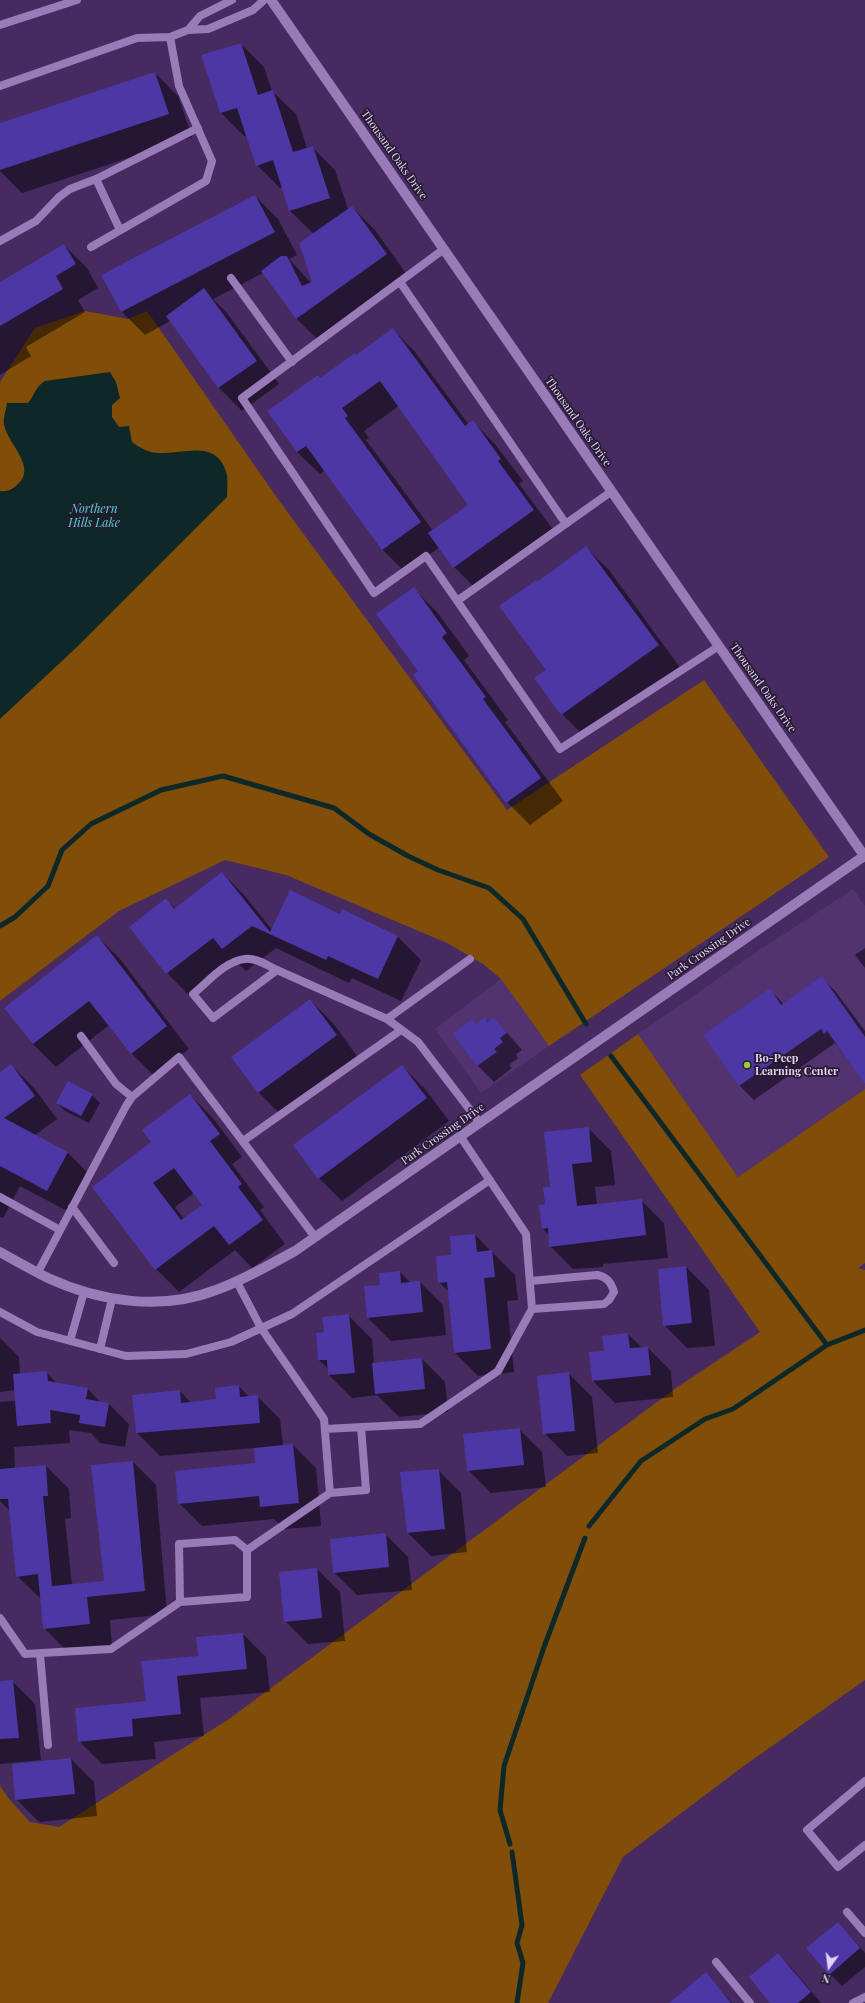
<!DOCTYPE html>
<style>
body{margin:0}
#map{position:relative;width:865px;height:2003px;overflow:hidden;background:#462a60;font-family:"Playfair Display",serif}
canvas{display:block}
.north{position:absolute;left:809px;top:1947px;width:40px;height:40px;-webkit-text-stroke:3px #261a33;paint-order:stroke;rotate:194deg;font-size:11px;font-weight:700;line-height:16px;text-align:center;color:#e3d4f5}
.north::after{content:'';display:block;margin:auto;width:14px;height:18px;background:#e3d4f5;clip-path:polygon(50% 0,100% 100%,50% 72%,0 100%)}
</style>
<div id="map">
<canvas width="865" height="2003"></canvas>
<div class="north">N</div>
</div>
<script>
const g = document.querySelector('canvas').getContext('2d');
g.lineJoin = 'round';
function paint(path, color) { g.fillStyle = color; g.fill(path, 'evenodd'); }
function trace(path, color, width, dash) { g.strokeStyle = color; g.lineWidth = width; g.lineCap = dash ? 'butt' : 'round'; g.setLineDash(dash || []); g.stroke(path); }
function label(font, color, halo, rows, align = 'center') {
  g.font = font + ' "Playfair Display",serif'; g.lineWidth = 3.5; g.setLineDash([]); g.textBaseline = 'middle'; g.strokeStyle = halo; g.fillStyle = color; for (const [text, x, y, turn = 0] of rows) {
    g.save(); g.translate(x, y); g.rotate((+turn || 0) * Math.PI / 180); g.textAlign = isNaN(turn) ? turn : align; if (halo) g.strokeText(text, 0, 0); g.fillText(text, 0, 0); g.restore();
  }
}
paint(new Path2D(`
 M853,889L865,906V1089L738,1177L638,1034L755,953Z
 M501,979L549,1046L481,1093L435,1029Z`), '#52326f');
paint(new Path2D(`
 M85,311L128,319L147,311L280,502L507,810L704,680L829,857L549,1046L501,979L483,964L447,943L286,875L225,860L119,911L0,1001V382L35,328Z
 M638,1034L738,1177L865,1089V1263L858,1268L865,1270V1680L741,1768L623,1857L548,2003H0V1786L9,1799L30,1822L59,1827L229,1719L676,1388L760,1332L580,1075Z`), '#814e0a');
paint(new Path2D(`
 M110,372L116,382L120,398L112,405V417L119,427L129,426L132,442C140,448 149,453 159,453C185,454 218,438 227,475C228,482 227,490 227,497L78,646L0,719V491C6,492 12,490 17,485C38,468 8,444 4,425C3,418 6,410 7,403H28C35,395 35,387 45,381Z`), '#0d2826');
paint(new Path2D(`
 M241,44L264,67L272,91L296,114L307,148L312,147L335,170L348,209L352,207L375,230L409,278L319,341L296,318L263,273L213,299L227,313L279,384L242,411L219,388L170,321L145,335L122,312L255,196L278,219L297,255L289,259L311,283L313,282L314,234L290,211L282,187L280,188L257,165L247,135L244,136L221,113Z
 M155,73L178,96L192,137L22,193L0,171V124Z
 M64,245L87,268L98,288L78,300L85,312L26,347L31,356L0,375V284Z
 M393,329L415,352L469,425L473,422L495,444L523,481L519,484L555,532L476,589L454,567L440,547L405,572L383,550L325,470L320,474L297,452L320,379L357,356ZM399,406L469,505L433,531L366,440L369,438L364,431Z
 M586,548L609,570L681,669L585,737L562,714L536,678L547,670L538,583Z
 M414,589L437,612L469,656L464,660L508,720L505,722L563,801L530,825L507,802L419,672Z
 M222,873L245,896L272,930L341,915L343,911L398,937L421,960L401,1001L352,978L349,983L276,948L246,971L235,961L190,996L167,973L130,927L166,899L176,910Z
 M97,936L120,959L189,1049L154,1076L132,1054L109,1025L56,1067L33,1044L5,1008Z
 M865,948V968L855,955Z
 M822,978L836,992L865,1031V1082L835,1043L754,1100L740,1086L704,1035L769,989L784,1004Z
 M310,1000L333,1023L359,1059L282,1116L259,1093L232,1057Z
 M485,1018L489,1022L494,1018L522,1050L516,1054L518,1058L509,1065L512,1068L494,1082L478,1066L454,1034L476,1025Z
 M11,1065L34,1088L57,1119L35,1135L68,1153L91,1176L71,1213L20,1186L3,1218L0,1217V1073Z
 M402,1066L425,1089L449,1121L342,1201L319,1178Z
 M92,1095L100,1103L89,1123L65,1111L57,1103Z
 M190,1095L213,1118L242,1157L232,1164L264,1207L260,1210L285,1244L252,1268L235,1250L179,1292L156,1269L94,1187L153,1142ZM194,1193L204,1206L184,1219L175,1207Z
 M588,1128L611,1151L615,1185L595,1187L597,1205L641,1200L664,1223L668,1258L603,1264V1267L573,1269L550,1246L549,1235L542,1228L551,1188Z
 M475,1235L515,1275L518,1300L507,1301L514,1372L478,1376L455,1353L449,1292L439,1282L453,1256Z
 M686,1267L709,1290L715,1346L687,1348L664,1325L659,1270Z
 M400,1272L411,1283L420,1282L443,1305L446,1335L391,1341L368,1318L381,1286Z
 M349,1316L372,1339L374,1364L422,1359L445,1382L448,1412L399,1417L377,1395L352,1398L329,1375V1370L319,1360L325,1333Z
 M628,1334L642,1348H648L671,1371L673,1397L615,1403L592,1380L605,1352Z
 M0,1338L19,1357L20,1374L46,1372L58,1384L88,1389L101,1403L109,1404L129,1424L125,1447L100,1443L91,1433L69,1430L70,1443L14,1447L15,1469L46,1466L69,1489L71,1518L65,1519L72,1585L105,1582L133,1462L156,1485L167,1614L110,1620L112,1647L67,1651L44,1628L41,1599L17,1576L10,1511L0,1501V1402L16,1401L15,1390L0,1392Z
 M569,1374L592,1397L598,1453L567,1456L544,1433Z
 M239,1386L249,1397L257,1396L280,1419L283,1446L293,1445L316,1468L321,1526L284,1529L274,1519L202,1526L179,1503L256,1464L255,1448L160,1456L137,1433L133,1396L180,1391L191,1403L217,1400Z
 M519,1429L542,1452L546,1487L491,1493L468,1470Z
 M438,1470L461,1493L467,1552L431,1556L408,1533Z
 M385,1534L408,1557L412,1590L357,1595L334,1572Z
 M317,1569L340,1592L345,1641L308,1644L285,1621Z
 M243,1634L266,1657L270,1692L200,1698L204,1736L154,1742L156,1759L102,1764L79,1741L147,1702L199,1657Z
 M12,1681L35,1704L41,1760L0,1764V1682Z
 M71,1759L94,1782L97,1816L39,1822L16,1799Z
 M838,1923L865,1953V1967L842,1986L830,1974Z
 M778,1954L790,1966L821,2003H772Z
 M706,1974L717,1986L732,2003H679Z`), '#0007');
trace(new Path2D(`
 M0,926L15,917L48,886L62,850L91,824L161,790L223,776L334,808L369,834L408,856L438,870L489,888L523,919L586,1024
 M611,1056L827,1345
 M589,1526L641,1461L705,1419L733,1409L827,1345L865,1330
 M510,1844L500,1810L504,1766L544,1647L585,1538
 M512,1852L522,1925L517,1943L523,1963L517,2003`), '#0d2826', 5);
paint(new Path2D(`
 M241,43L258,95L273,90L293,152L313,146L330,198L289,211L273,160L256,166L237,108L220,113L201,55Z
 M155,72L169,114L0,170V123Z
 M255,195L275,232L121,312L101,275Z
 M352,206L387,254L296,319L261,271L281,256H287L302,286L312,282L299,243Z
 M64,244L76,264L56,276L63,289L0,326V282Z
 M204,288L257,361L218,388L166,316Z
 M393,328L465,426L473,420L501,459L498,461L534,510L453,568L428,533L468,505L380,381L342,408L348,416L345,418L421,522L382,550L306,446L297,452L267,411L318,375L320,378L355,353L356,355Z
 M586,546L659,645L561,715L534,678L546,670L499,606L536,580L537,582Z
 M414,587L447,633L442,637L486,697L483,699L541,778L506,803L413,675L418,671L376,614Z
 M222,872L270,932L290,890L340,914L342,909L398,936L378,979L328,956L326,960L252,926L222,949L213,938L166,974L129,927L166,898L174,909Z
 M97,935L167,1026L131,1054L89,1001L33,1044L4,1008Z
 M822,976L865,1037V1084L827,1031L824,1034L821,1029L739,1086L703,1035L770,988L781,1005Z
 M310,999L337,1035L258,1093L231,1057Z
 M485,1017L488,1022L494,1017L507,1033L500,1038L503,1042L494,1049L497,1052L477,1066L453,1034L472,1019L476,1024Z
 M11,1064L35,1096L4,1118L68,1152L47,1191L0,1166V1072Z
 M402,1065L427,1098L318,1179L293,1145Z
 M68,1081L93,1094L81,1116L56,1103Z
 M190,1094L220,1134L210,1141L242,1184L238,1187L263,1220L229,1245L214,1226L155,1270L92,1187L151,1142L142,1130ZM174,1168L202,1205L181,1220L153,1183Z
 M589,1127L592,1162L572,1164L577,1206L642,1199L646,1235L549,1247L548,1228L542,1229L539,1205L545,1204L543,1187H550L544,1132Z
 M475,1234L477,1252L492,1250L495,1277L484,1278L491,1349L454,1353L447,1282L438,1283L436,1256L451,1255L450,1236Z
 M686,1266L692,1323L663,1326L658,1269Z
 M400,1271L401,1283L420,1281L423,1312L367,1318L364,1286L380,1285L379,1273Z
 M349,1314L355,1373L328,1375L327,1360H318L316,1333L324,1332L322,1317Z
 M628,1333L630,1348L648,1347L651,1375L592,1381L589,1352L604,1351L602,1336Z
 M422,1358L425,1389L375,1394L372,1363Z
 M47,1371L48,1381L88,1388L86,1399L109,1403L105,1427L79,1423L80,1415L50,1410L51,1423L17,1426L13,1374Z
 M569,1372L575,1431L543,1434L537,1376Z
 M239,1385L240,1397L258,1395L260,1423L136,1433L132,1395L180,1390L181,1403L216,1399L215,1388Z
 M520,1428L524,1465L467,1471L463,1434Z
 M293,1444L299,1503L260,1507L259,1496L178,1504L175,1471L255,1463L254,1448Z
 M133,1461L145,1591L87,1597L90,1624L43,1629L38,1574L16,1577L8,1499H0V1469L46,1465L48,1496H43L52,1586L104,1581L91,1465Z
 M439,1469L445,1529L407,1533L400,1472Z
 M386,1533L389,1567L333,1573L330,1539Z
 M317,1568L322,1618L284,1622L279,1572Z
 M243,1633L247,1669L177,1676L181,1714L132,1719L133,1736L78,1742L75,1708L146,1701L141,1661L198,1656L196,1637Z
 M13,1680L19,1738L0,1739V1681Z
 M71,1758L75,1794L15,1800L12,1764Z
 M838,1922L860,1948L829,1975L806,1948Z
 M778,1953L811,1992L798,2003H770L749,1977Z
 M706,1972L731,2003H669Z`), '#4d37a4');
trace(new Path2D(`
 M0,25L77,0
 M188,30L200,16L232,0
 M0,86L137,38L170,37L188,30L208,29L253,10L264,0
 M96,179L120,230
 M0,241L36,221L59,197L70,189L96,179L198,128
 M91,247L206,181L212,161L179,86L170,37
 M444,249L242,398L374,593L426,556L560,749L719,646
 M231,278L292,362
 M400,282L566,524
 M457,601L612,491
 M277,970C268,966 255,957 245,959C225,961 208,982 193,994L213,1018L277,970L387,1019L418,1042L480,1123
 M387,1019L470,959
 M81,1036L116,1084L132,1097
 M243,1141L401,1030
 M0,1197L60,1230
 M72,1207L114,1263
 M38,1272L126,1106L132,1097L179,1057L315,1237
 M530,1281L597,1275C607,1277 611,1282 614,1292L609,1300L604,1304L532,1309
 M237,1282L261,1328L324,1419L330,1493L247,1550
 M0,1312L37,1332L126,1356L186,1354L231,1342L292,1314L490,1180
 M70,1341L84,1292
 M100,1349L112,1299
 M325,1429L420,1424L498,1371L532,1309L526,1234L460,1136
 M330,1493L366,1490L361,1427
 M180,1602L179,1544L235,1540L247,1550
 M0,1618L25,1654L111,1649L180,1602L247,1597V1550
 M40,1654L48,1745
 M865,1781L807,1830L838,1867L865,1845
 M847,1912L865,1933
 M716,1962L750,2003
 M853,2003L865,1997`), '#997bb8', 8);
trace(new Path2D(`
 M0,1252C16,1261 32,1270 48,1278C100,1302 162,1311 216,1290C244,1280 269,1265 295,1251L864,856`), '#997bb8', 10);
trace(new Path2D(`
 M271,0L865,857`), '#997bb8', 10);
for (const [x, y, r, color] of [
 [747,1065,4,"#9acb34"]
]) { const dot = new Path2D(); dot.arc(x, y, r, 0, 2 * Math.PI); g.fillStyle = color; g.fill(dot); trace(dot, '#261a33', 1.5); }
label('11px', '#e3d4f5', '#261a33', [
 ["Thousand Oaks Drive",394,155,55],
 ["Thousand Oaks Drive",578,422,55],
 ["Thousand Oaks Drive",763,688,55],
 ["Park Crossing Drive",709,949,-35],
 ["Park Crossing Drive",443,1134,-35]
]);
label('bold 11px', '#e3d4f5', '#261a33', [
 ["Bo-Peep",755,1059],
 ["Learning Center",755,1072]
], 'left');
label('italic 12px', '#4ed7ca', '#261a33', [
 ["Northern",94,509],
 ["Hills Lake",94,523]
]);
</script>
